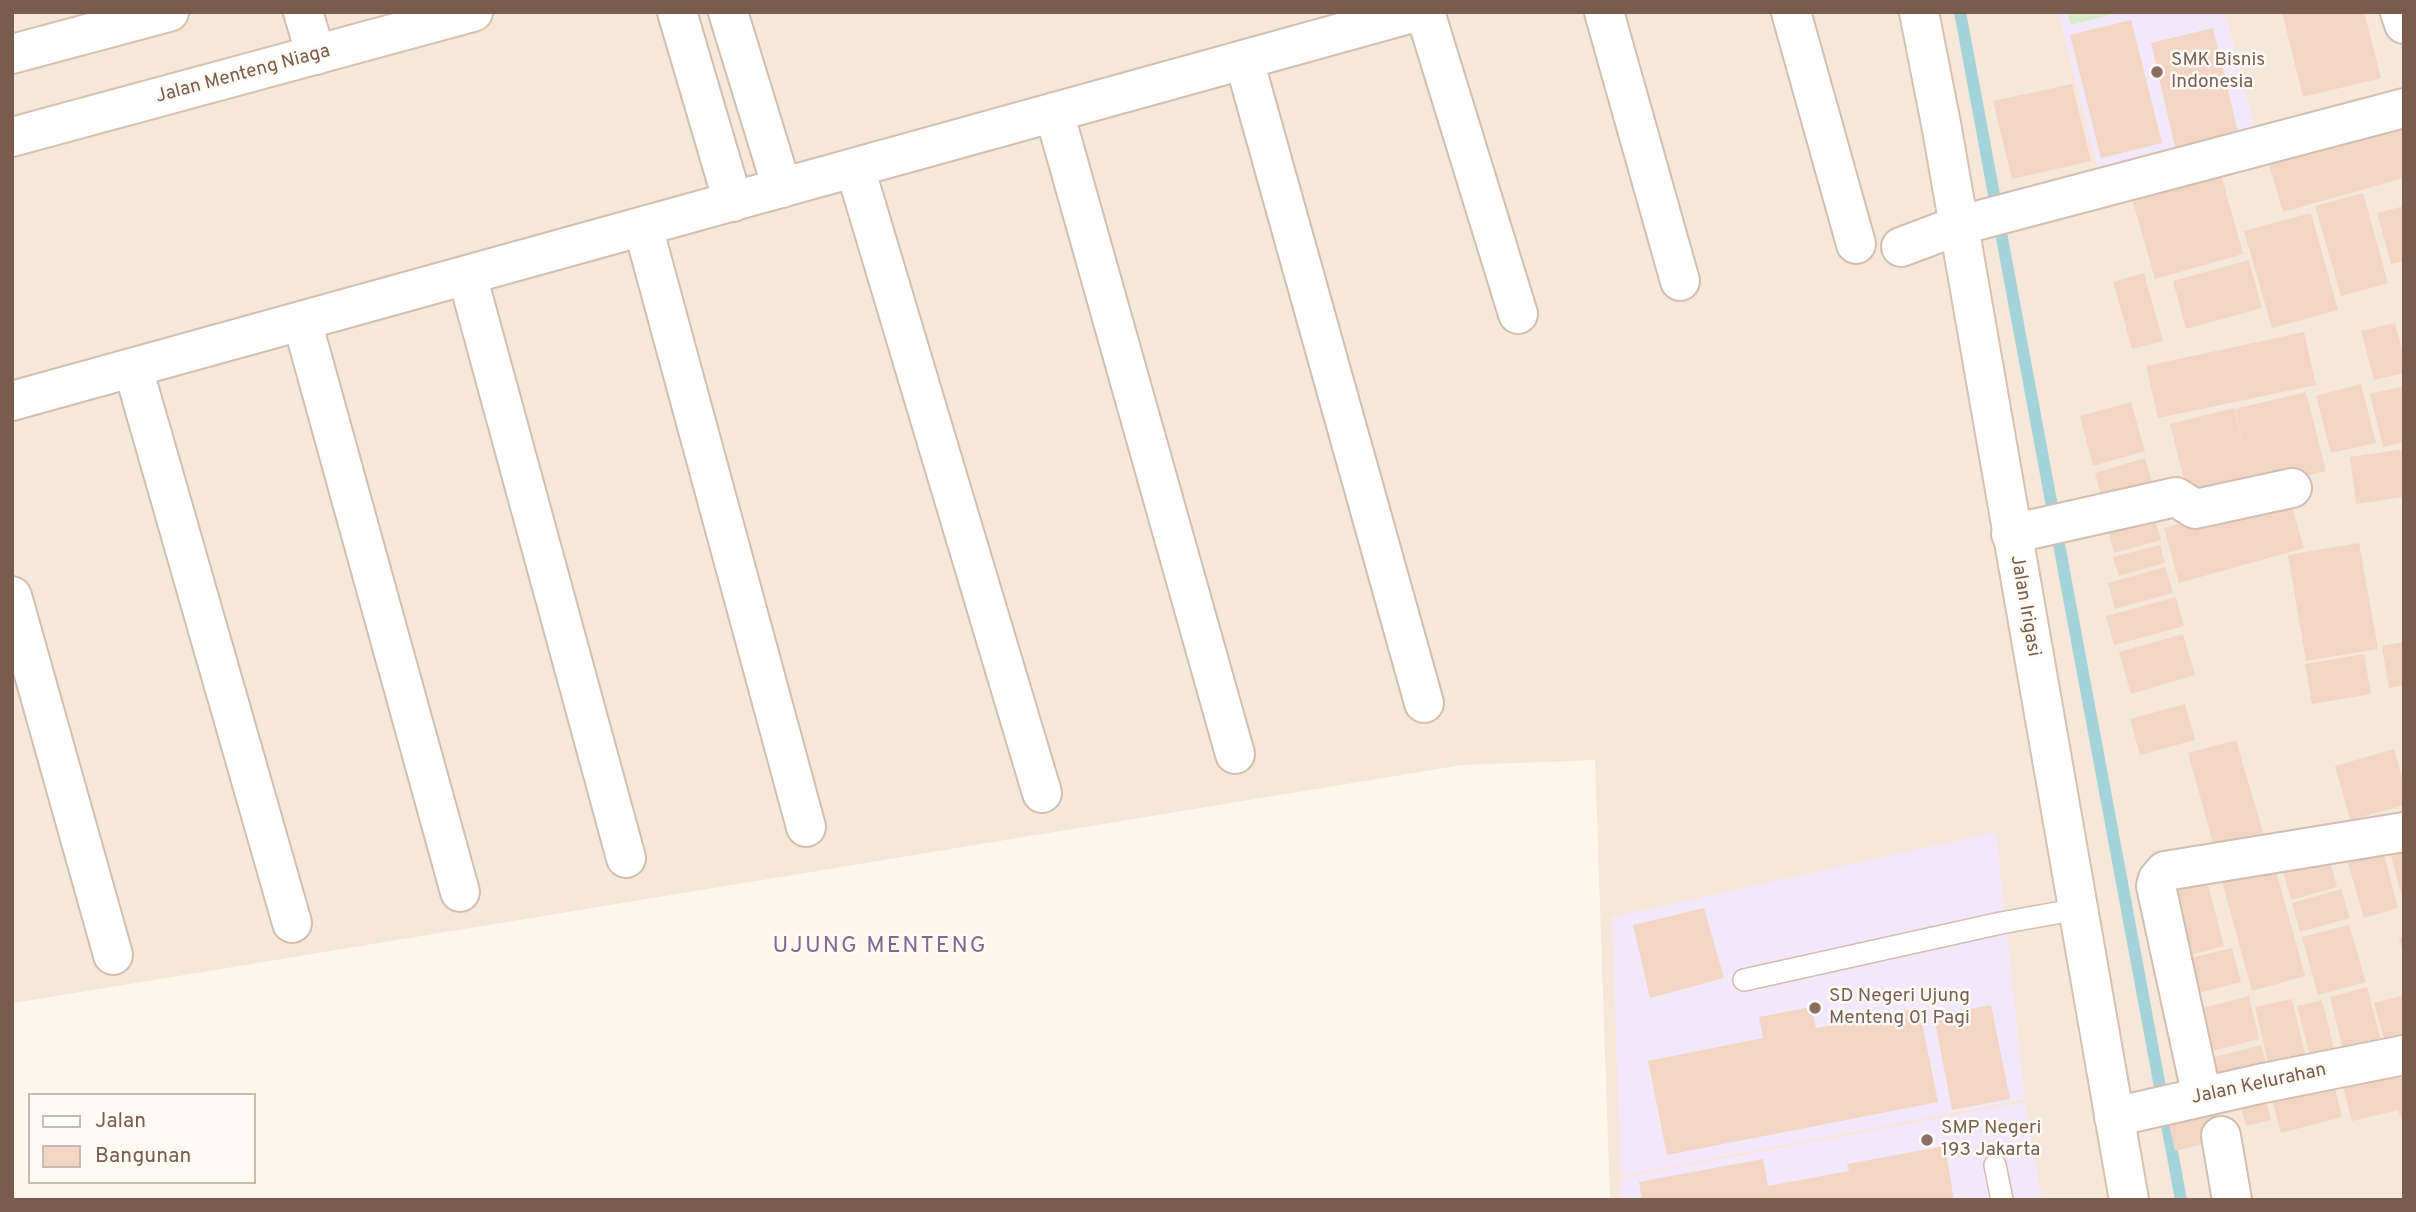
<!DOCTYPE html>
<style>
body{margin:0}
#map{position:relative;width:2416px;height:1212px;overflow:hidden;background:#fdf6ec;font-family:Overpass,sans-serif}
canvas{display:block}
.frame{position:absolute;inset:0;border:14px solid #7a5c4d;pointer-events:none}
.legend{position:absolute;left:28px;top:1093px;width:228px;height:91px;box-sizing:border-box;background:#fffaf3;border:2px solid #cabbb1;margin:0;padding:9px 12px;list-style:none;font-size:21px;color:#7a5c4d}
.legend li{display:flex;align-items:center;gap:14px;height:35px}
.legend b{width:35px;border:2px solid #cabbb1}
</style>
<div id="map">
<canvas width="2416" height="1212"></canvas>
<div class="frame"></div>
<ul class="legend">
<li><b style="height:9px;background:#fff"></b>Jalan</li>
<li><b style="height:19px;background:#f3d5c3"></b>Bangunan</li>
</ul>
</div>
<script>
const g = document.querySelector('canvas').getContext('2d');
g.lineJoin = 'round';
function paint(path, color) { g.fillStyle = color; g.fill(path, 'evenodd'); }
function trace(path, color, width, dash) { g.strokeStyle = color; g.lineWidth = width; g.lineCap = dash ? 'butt' : 'round'; g.setLineDash(dash || []); g.stroke(path); }
function label(font, color, halo, rows, align = 'center') {
  g.font = font + ' Overpass,sans-serif'; g.lineWidth = 5; g.setLineDash([]); g.textBaseline = 'middle'; g.strokeStyle = halo; g.fillStyle = color; for (const [text, x, y, turn = 0] of rows) {
    g.save(); g.translate(x, y); g.rotate((+turn || 0) * Math.PI / 180); g.textAlign = isNaN(turn) ? turn : align; if (halo) g.strokeText(text, 0, 0); g.fillText(text, 0, 0); g.restore();
  }
}
paint(new Path2D(`
 M12,12H2404V1200H1610L1595,760L1462,765L14,1003Z`), '#f5e8da');
paint(new Path2D(`
 M2058,12H2225L2256,132L2098,171Z
 M1996,832L2025,1099L1621,1176L1612,917Z
 M2025,1102L2042,1200H1620L1621,1178Z`), '#f3e8fa');
paint(new Path2D(`
 M2067,12H2121L2071,25Z`), '#d8ecc9');
trace(new Path2D(`
 M1960,12L2181,1200`), '#a5d3da', 12);
paint(new Path2D(`
 M2282,12H2364L2381,78L2303,97Z
 M2131,20L2162,143L2101,158L2070,35Z
 M2213,28L2238,132L2175,147L2151,43Z
 M2072,84L2091,161L2012,179L1993,101Z
 M2399,114L2404,130V178L2283,212L2265,151Z
 M2217,160L2243,254L2155,279L2128,185Z
 M2363,193L2388,283L2341,296L2315,206Z
 M2404,206V261L2391,264L2377,213Z
 M2311,213L2338,310L2272,328L2244,231Z
 M2249,260L2262,308L2186,329L2173,281Z
 M2144,273L2163,341L2132,349L2113,282Z
 M2395,323L2404,358V373L2374,380L2361,331Z
 M2304,332L2316,385L2158,418L2146,366Z
 M2361,384L2376,443L2331,453L2316,396Z
 M2404,386V442L2383,447L2370,394Z
 M2306,392L2326,471L2190,503L2170,424L2234,408L2245,453L2235,409Z
 M2131,402L2145,451L2093,466L2080,416Z
 M2404,449V497L2356,504L2350,457Z
 M2145,458L2157,498L2106,513L2095,473Z
 M2288,494L2304,548L2179,583L2164,528Z
 M2151,505L2161,540L2114,553L2105,518Z
 M2359,543L2378,649L2306,661L2288,555Z
 M2160,545L2165,563L2119,576L2113,557Z
 M2165,567L2173,593L2115,609L2108,583Z
 M2176,597L2184,626L2114,645L2106,616Z
 M2183,634L2195,675L2131,694L2119,652Z
 M2404,642V685L2389,688L2382,646Z
 M2364,654L2371,694L2312,704L2305,664Z
 M2185,704L2195,740L2140,755L2130,719Z
 M2236,740L2264,836L2215,850L2188,753Z
 M2394,749L2404,784V805L2350,820L2335,766Z
 M2404,845V900H2403L2389,849Z
 M2382,847L2398,908L2364,918L2346,856Z
 M2327,850L2337,887L2291,900L2281,863Z
 M2273,860L2305,976L2252,991L2220,874Z
 M2206,877L2224,946L2190,955L2172,886Z
 M2341,889L2350,918L2300,932L2292,903Z
 M1704,908L1724,978L1650,998L1633,925Z
 M2349,925L2366,982L2318,995L2302,937Z
 M2404,936V953H2403L2399,938Z
 M2232,948L2241,982L2191,995L2182,960Z
 M2367,987L2384,1052L2346,1061L2330,997Z
 M2404,995V1040L2386,1045L2374,1003Z
 M2249,996L2259,1039L2198,1055L2188,1012Z
 M2292,999L2307,1062L2270,1070L2255,1007Z
 M2322,1000L2337,1061L2313,1067L2297,1006Z
 M1991,1005L2010,1099L1952,1110L1934,1016Z
 M1811,1007L1816,1028L1919,1008L1938,1102L1667,1155L1648,1061L1763,1038L1759,1017Z
 M2261,1045L2269,1076L2206,1092L2199,1061Z
 M2404,1068V1127L2398,1110L2352,1121L2340,1074Z
 M2331,1072L2342,1117L2281,1133L2269,1088Z
 M2264,1091L2271,1120L2246,1126L2238,1097Z
 M2209,1101L2219,1140L2175,1151L2166,1112Z
 M1945,1146L1954,1200H1642L1639,1182L1763,1159L1768,1186L1849,1171L1847,1164Z`), '#f3d5c3');
const lane = new Path2D(`
 M1744,980L2001,923L2078,909
 M1995,1165L2002,1200`);
const street = new Path2D(`
 M303,12L316,55
 M677,12L733,202
 M728,12L782,188
 M1425,12L1518,314
 M1604,12L1680,281
 M1791,12L1856,244
 M2400,12L2404,24
 M1244,60L1424,703
 M1054,112L1235,754
 M855,168L1042,793
 M643,227L806,827
 M1901,247L1957,226L2404,108
 M467,275L626,858
 M302,321L460,892
 M133,368L292,923
 M12,401L1416,12
 M2011,534L2176,497L2195,509L2292,488
 M12,596L113,955
 M2202,1097L2156,886L2158,879L2165,871L2404,832
 M2114,1117L2259,1084L2404,1055
 M2221,1136L2232,1200`);
const secondary = new Path2D(`
 M1919,12L1942,129L2129,1200
 M12,54L169,12
 M12,137L473,12`);
trace(lane, '#d1beb0', 24);
trace(street, '#d1beb0', 42);
trace(secondary, '#d6c0b0', 42);
trace(lane, '#fff', 21);
trace(street, '#fff', 38);
trace(secondary, '#fff', 38);
for (const [x, y, r, color] of [
 [2157,72,7,"#8d6e63"],
 [1815,1008,7,"#8d6e63"],
 [1927,1140,7,"#8d6e63"]
]) { const dot = new Path2D(); dot.arc(x, y, r, 0, 2 * Math.PI); g.fillStyle = color; g.fill(dot); trace(dot, '#fffaf3', 2.5); }
label('19px', '#785e54', '#fffaf3', [
 ["SMK Bisnis",2171,61],
 ["Indonesia",2171,83],
 ["SD Negeri Ujung",1829,997],
 ["Menteng 01 Pagi",1829,1019],
 ["SMP Negeri",1941,1129],
 ["193 Jakarta",1941,1151]
], 'left');
label('19px', '#7a5c4d', '#fffaf3', [
 ["Jalan Menteng Niaga",243,75,-15],
 ["Jalan Irigasi",2024,606,80],
 ["Jalan Kelurahan",2259,1085,-12]
]);
g.letterSpacing = '2px';
label('23px', '#846695', '#fffaf3', [
 ["UJUNG MENTENG",880,947]
]);
g.letterSpacing = '0px';
</script>
